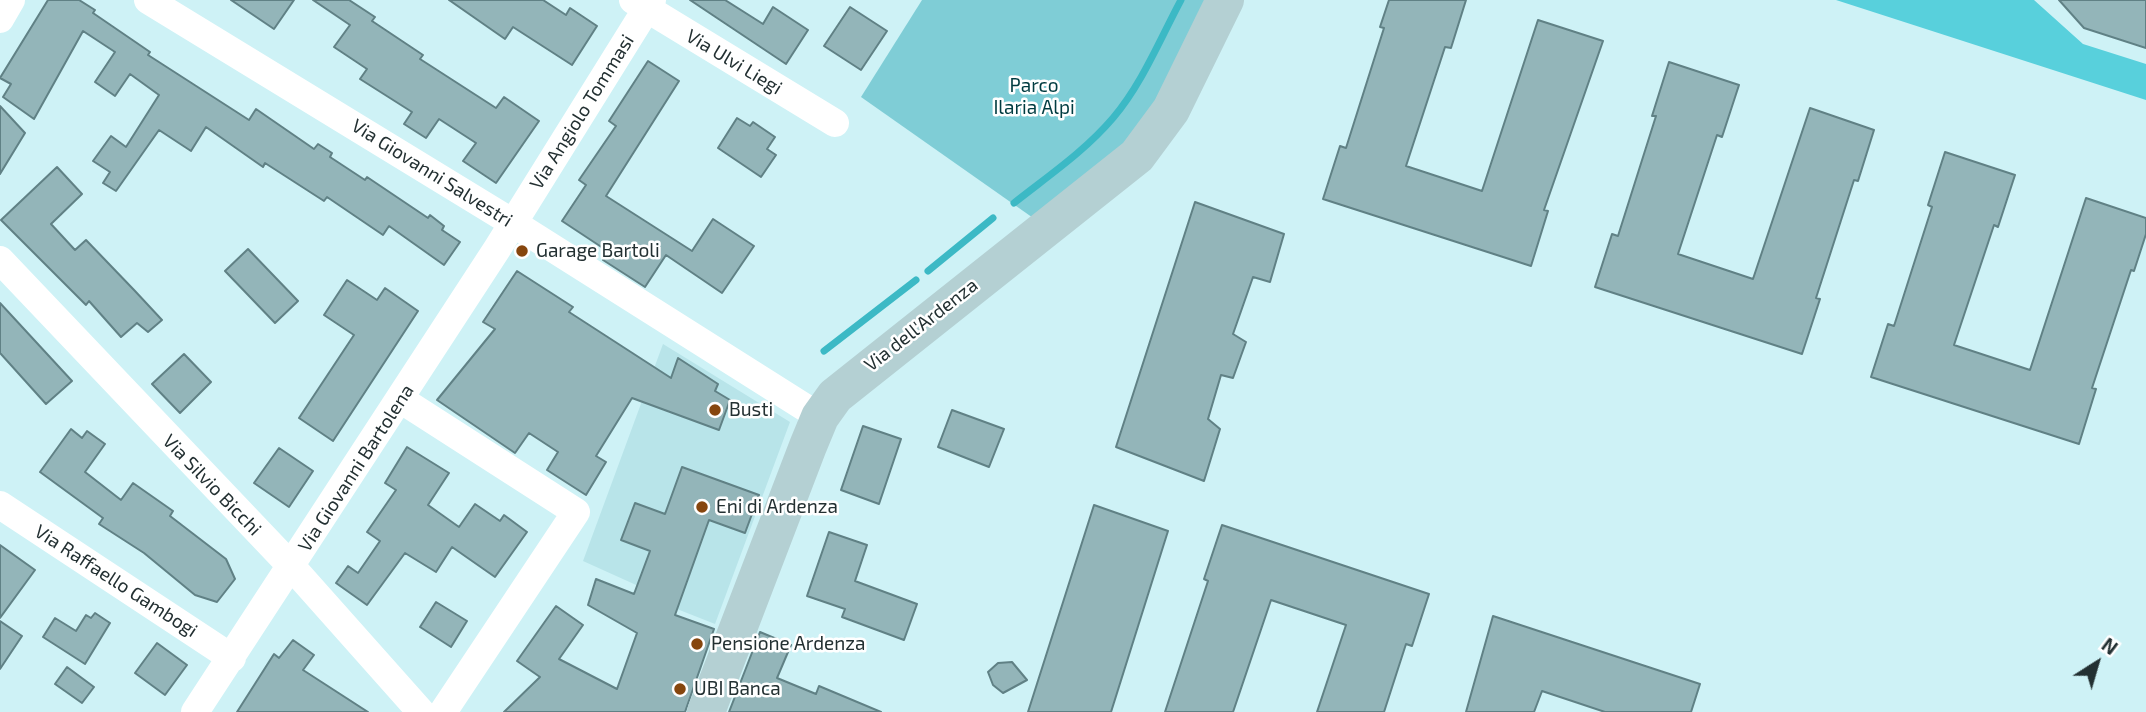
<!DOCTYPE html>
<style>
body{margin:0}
#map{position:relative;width:2146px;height:712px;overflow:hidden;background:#cef2f6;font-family:"Exo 2",sans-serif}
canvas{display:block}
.north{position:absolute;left:2062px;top:628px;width:70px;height:70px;-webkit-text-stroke:5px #fff;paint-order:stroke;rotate:37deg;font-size:19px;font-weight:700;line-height:28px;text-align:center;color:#233032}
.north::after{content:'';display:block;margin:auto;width:24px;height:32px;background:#233032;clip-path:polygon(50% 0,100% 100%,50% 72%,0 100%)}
</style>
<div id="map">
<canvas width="2146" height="712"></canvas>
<div class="north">N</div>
</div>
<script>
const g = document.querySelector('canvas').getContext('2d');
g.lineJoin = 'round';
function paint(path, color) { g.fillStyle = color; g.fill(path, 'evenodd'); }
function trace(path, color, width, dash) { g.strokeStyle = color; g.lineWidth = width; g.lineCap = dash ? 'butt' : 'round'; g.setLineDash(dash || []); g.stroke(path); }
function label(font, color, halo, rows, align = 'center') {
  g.font = font + ' "Exo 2",sans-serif'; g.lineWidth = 5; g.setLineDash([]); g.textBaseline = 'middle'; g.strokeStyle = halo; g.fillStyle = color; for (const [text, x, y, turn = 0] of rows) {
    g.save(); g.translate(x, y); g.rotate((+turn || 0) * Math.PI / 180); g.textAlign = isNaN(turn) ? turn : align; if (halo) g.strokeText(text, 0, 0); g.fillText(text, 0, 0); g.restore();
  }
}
paint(new Path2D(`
 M663,344L790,422L715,624L644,596L645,589L583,561Z`), '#b8e4e9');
paint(new Path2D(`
 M922,0H1211L1141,126L1112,159L1036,220L861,97Z`), '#7fcdd6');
paint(new Path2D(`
 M1836,0H2034L2083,44L2146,64V100Z`), '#58d0dc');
trace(new Path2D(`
 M1014,203C1048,176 1084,152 1113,118C1142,84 1160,39 1181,0
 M928,271L993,218
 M824,351L916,280`), '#3cb9c5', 7);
const building = new Path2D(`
 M48,0H79L95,10L93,13L150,52L148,55L249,120L256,109L314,149L318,144L332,153L330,157L365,180L367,177L428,218L430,215L444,226L442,230L460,242L444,265L389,226L383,235L327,197L324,201L265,163L263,167L206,127L191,151L159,130L116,191L103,183L110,172L93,161L111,136L126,147L159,95L130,74L115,96L95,82L115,52L83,31L34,119L3,97L11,84L0,78Z
 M231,0H294L274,29Z
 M313,0H349L375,17L372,21L423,55L420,59L496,108L504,97L539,121L496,183L463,161L476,143L439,119L426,138L404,124L412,112L360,79L367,69L334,47L350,25Z
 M449,0H543L566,15L570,8L597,26L572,65L513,27L505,39Z
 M690,0H725L763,24L773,7L808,30L786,64Z
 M1389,0H1466L1451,48L1445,47L1406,166L1482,191L1538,20L1603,41L1544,210L1548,211L1531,266L1323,199L1340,146L1346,148L1384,28L1380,27Z
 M2059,0H2146V48L2084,28Z
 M850,7L887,31L861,70L824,46Z
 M648,61L679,81L606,196L692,251L713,219L754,246L722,293L666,255L645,287L603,260L609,252L562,221L586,185L579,180L616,126L609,121Z
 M1669,62L1739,85L1722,137L1717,135L1678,254L1753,279L1810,108L1874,130L1858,181L1854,180L1816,298L1820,299L1802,354L1595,287L1612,234L1618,236L1656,116H1652Z
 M0,106L25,133L0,174Z
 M737,118L750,126L753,122L775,137L767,149L776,155L761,177L718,148Z
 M1945,152L2015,175L1998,227L1994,225L1954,345L2030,370L2086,198L2146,218V234L2134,271L2131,270L2092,388L2096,389L2079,444L1871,377L1888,324L1894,326L1932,207L1928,205Z
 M57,167L82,194L51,224L75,250L86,240L135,291L162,320L148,332L137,323L121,337L89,301L86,305L1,220Z
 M1195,202L1284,234L1270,282L1253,277L1233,334L1246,342L1233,378L1221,375L1208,419L1220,429L1204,481L1116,447Z
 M248,249L298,301L275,323L225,271Z
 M517,271L573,307L569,312L671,378L678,358L718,384L715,391L730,400L719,430L632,398L596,456L606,462L586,495L547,470L558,452L529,433L515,453L437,400L495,329L483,322Z
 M347,280L377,300L385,288L418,311L333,441L299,418L354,335L324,315Z
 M0,303L72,381L46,404L0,353Z
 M184,354L211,382L180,413L152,384Z
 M952,410L1004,429L989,467L938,447Z
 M863,426L901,439L879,504L841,490Z
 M71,429L82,438L87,431L105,444L85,472L121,500L133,483L173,511L170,516L226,559L235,579L217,602L195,595L144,553L99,524L103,518L40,472Z
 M407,447L449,473L428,505L459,527L475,504L500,521L504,515L527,532L495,577L452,547L436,572L405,553L367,605L336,583L348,566L358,573L380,541L367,532L396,490L385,483Z
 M279,448L313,471L289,507L254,483Z
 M682,467L759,495L745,533L709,520L675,615L714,629L685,712H504L540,677L517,661L556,606L583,625L559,659L617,689L637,633L588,605L596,579L634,594L650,551L621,540L635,503L665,514Z
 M1094,505L1168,531L1111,712H1028Z
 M1222,525L1429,594L1412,646L1406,644L1384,712H1317L1346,625L1271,600L1233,712H1165L1208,581L1204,579Z
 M829,532L867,545L855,581L917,604L904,640L842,617L845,609L807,596Z
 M0,545L35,570L0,618Z
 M436,602L467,621L451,647L420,627Z
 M95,613L110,623L85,664L43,637L55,618L76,631L86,615L91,618Z
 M1493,616L1700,684L1691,712H1605L1542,691L1534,712H1466Z
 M0,621L22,636L0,669Z
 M760,632L791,645L777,678L816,694L819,686L881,712H729Z
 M293,640L314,655L303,670L368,712H237L274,654L279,658Z
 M157,643L187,665L165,695L135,673Z
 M1012,662L1027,680L1003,693L993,685L988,672L998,663Z
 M67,667L94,687L82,703L55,684Z`);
paint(building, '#93b5b9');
trace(building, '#608185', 2);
trace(new Path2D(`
 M148,0L513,223L820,417
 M633,0L835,123
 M0,19L11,0
 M0,260L292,567L421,712
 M400,399L576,512L443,712
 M0,505L232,658
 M195,712L497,249L652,0`), '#fff', 28);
trace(new Path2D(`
 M706,712L808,446L820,417L835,396L1137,156L1171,110L1225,0`), '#b4d0d3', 38);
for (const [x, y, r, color] of [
 [522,251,7,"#86460e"],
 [715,410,7,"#86460e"],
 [702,507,7,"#86460e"],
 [697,644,7,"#86460e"],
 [680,689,7,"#86460e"]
]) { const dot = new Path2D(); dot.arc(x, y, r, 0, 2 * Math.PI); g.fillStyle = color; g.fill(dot); trace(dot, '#fff', 2.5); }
label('19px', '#233032', '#fff', [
 ["Via Ulvi Liegi",734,62,31],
 ["Via Angiolo Tommasi",582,112,-58],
 ["Via Giovanni Salvestri",432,173,32],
 ["Via dell'Ardenza",921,325,-38],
 ["Via Giovanni Bartolena",356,468,-57],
 ["Via Silvio Bicchi",212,485,46],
 ["Via Raffaello Gambogi",116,581,33]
]);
label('19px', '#003c41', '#fff', [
 ["Parco",1034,86],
 ["Ilaria Alpi",1034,108]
]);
label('19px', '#233032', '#fff', [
 ["Garage Bartoli",536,251],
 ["Busti",729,410],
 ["Eni di Ardenza",716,507],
 ["Pensione Ardenza",711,644],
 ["UBI Banca",694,689]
], 'left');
</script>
